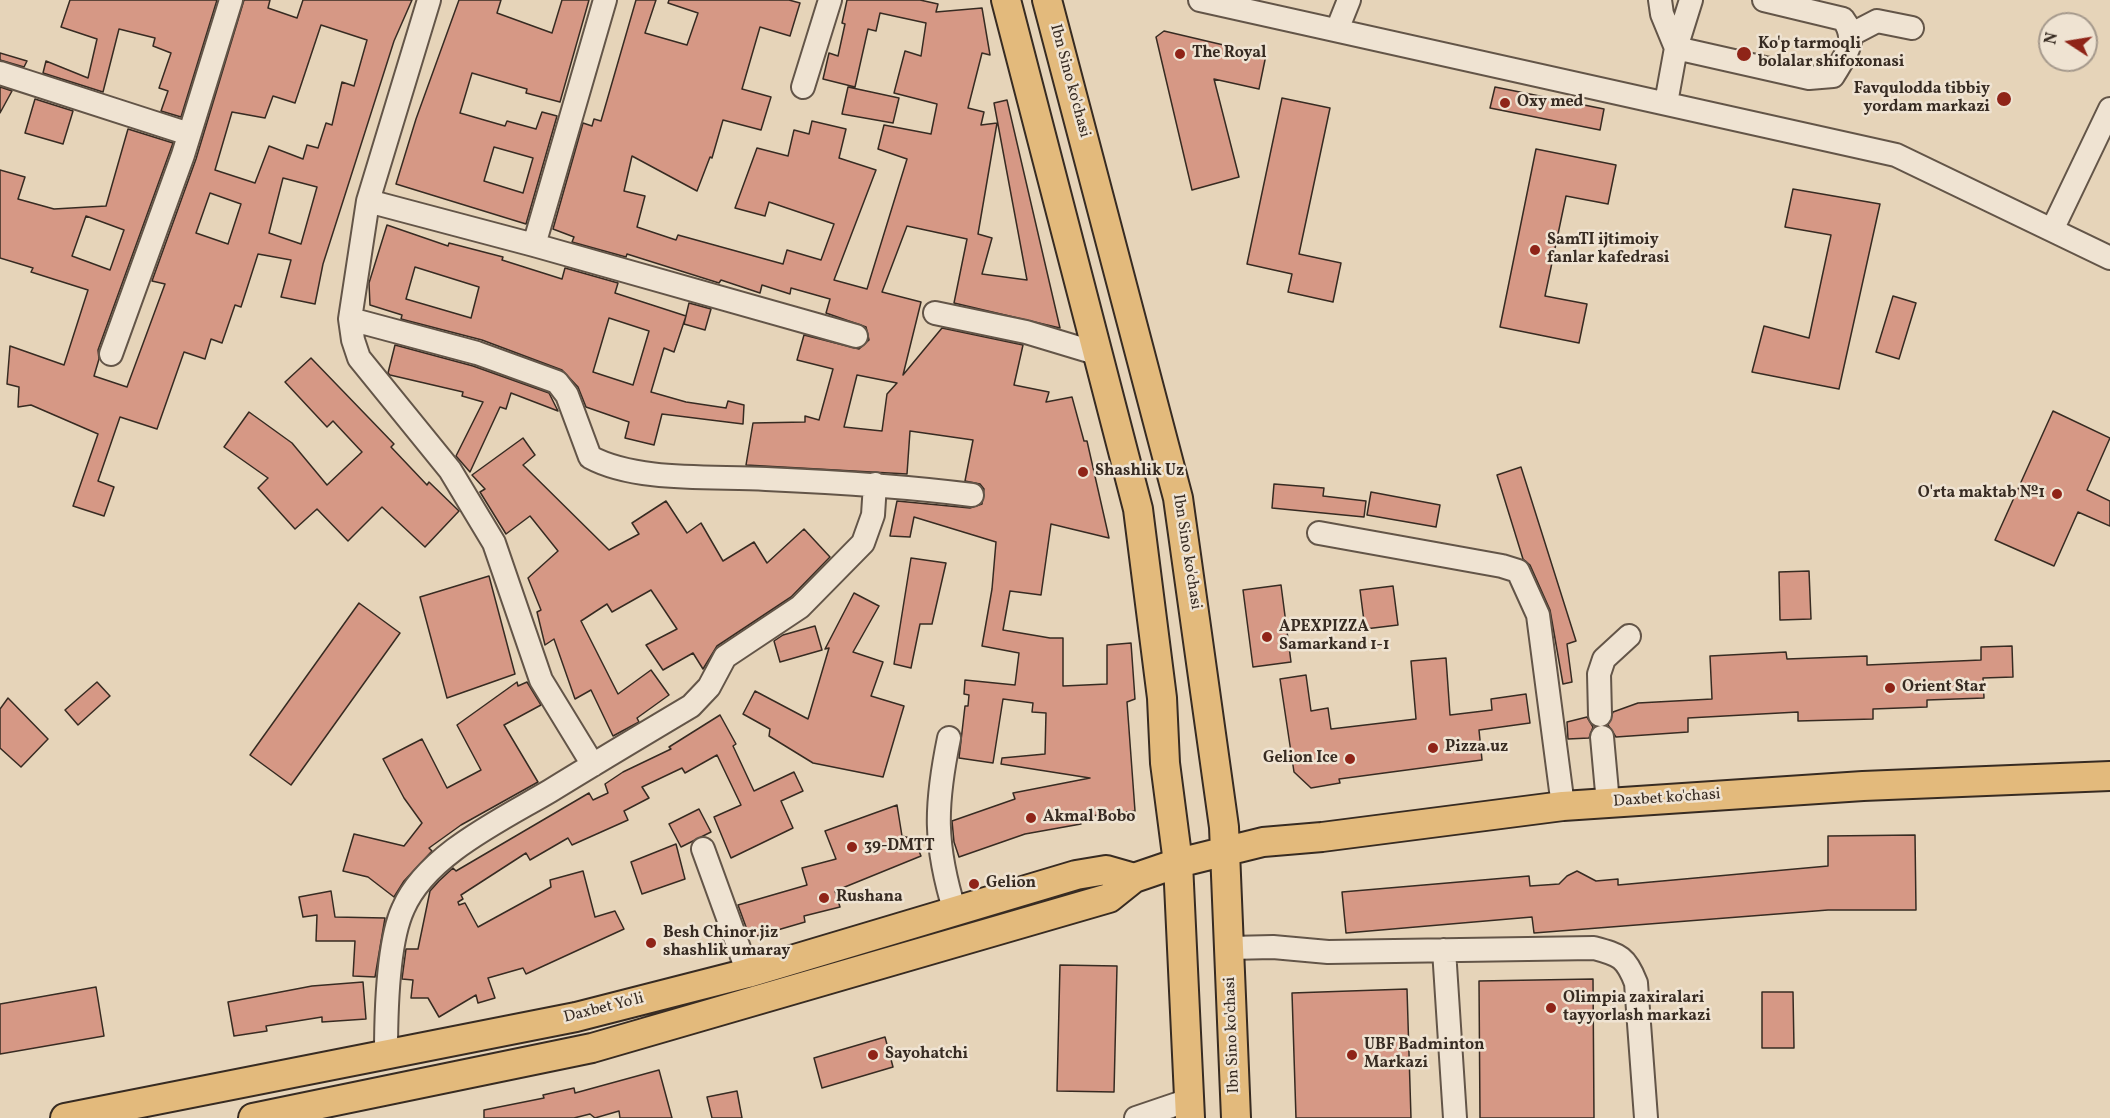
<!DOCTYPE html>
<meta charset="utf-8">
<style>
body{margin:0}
#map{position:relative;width:2110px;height:1118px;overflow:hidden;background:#e6d4b9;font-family:Vollkorn,serif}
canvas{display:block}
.north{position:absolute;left:2038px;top:12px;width:60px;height:60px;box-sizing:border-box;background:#efe3d2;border:2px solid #a5998c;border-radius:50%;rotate:282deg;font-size:16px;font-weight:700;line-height:24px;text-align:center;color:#372b22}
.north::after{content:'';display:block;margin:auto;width:21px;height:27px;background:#8f2418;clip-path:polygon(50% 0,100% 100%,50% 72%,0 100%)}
</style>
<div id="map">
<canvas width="2110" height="1118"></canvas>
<div class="north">N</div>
</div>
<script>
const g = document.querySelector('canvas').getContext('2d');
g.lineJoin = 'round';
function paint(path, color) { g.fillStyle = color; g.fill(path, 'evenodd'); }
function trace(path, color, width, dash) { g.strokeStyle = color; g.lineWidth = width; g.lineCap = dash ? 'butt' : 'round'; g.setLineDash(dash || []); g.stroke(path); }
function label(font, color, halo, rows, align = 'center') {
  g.font = font + ' Vollkorn,serif'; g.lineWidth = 5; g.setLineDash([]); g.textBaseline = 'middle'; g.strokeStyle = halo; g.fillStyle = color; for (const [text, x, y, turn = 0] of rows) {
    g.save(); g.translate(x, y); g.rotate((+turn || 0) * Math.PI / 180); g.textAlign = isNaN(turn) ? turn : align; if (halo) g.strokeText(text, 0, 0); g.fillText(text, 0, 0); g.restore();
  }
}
const building = new Path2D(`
 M70,0H217L181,117L161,111L168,91L159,88L171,53L153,46L155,38L119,29L103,92L43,73L46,61L88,78L97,39L61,27Z
 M244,0H270L268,8L297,18L303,0H412L394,41L323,264L315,304L281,297L291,260L258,254L241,307L235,305L222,343L211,339L205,359L184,352L157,429L120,417L98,481L114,487L104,516L73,506L98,434L31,405L18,407L19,387L7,384L10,346L64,365L88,290L31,272L33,268L0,258V170L25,177L18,199L54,209L106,206L128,129L173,143L98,350L99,359L94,376L127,387L165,284L152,281L196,159ZM321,25L367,40L354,86L342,82L332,125L326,123L318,148L307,145L303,159L269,146L255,183L215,170L232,112L265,118L273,96L295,103ZM283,178L317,187L301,244L269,233ZM210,193L241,204L228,244L196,233ZM86,216L124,230L110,270L72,256Z
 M459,0H501L497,13L552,33L562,0H589L560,102L526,93L527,89L472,73L460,113L505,126L507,121L536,129L542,112L557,116L526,224L396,184L416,119ZM494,147L533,158L523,193L484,181Z
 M636,0H656L645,33L687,45L698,13L668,3L669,0H789L800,3L790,36L760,27L742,89L771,97L761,130L723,120L712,158L710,157L697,191L632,156L624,191L645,196L637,227L676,240L678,235L783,264L787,250L821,260L834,224L769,202L765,216L735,208L757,148L788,156L794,130L809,134L812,121L846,129L839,158L876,170L834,280L867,289L907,159L878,149L884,125L931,134L937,104L894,93L905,51L921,56L926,23L880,13L876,31L868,29L855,87L823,79L829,53L838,56L845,24L842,23L847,0H920L938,4L936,12L982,8L990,55L982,53L968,108L984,112L981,125L997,123L978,234L992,238L982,274L1027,280L994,103L1007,100L1060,328L954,303L967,239L907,226L882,292L921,302L903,375L942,328L1023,345L1014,385L1049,392L1046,402L1072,397L1084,441H1087L1109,538L1051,524L1041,595L1010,591L1003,630L1050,638H1063V686L1107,684V645L1131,643L1135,699L1127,702L1135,811L1080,817L1081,824L1025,834L959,857L954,842L952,821L1015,799L1013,793L1090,778L1001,764L1002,758L1045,754L1046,713L1032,712L1033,703L1003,699L993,763L959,758L965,706H968L969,695L964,694L965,680L1015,685L1019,653L982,646L992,589L996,542L914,517L910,537L890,536L897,501L970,508L982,504L984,489L980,484L965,481L973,440L910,431L907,474L746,465L753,423L805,422V416L819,420L833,369L797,360L804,335L859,349L869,340L866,327L826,313L830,299L791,288L790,294L762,285L760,293L721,280L719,283L627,254L626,257L572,242L574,237L553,229L583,123L592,126L594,119L601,121ZM857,375L897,383L887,394L882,431L844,427Z
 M1164,31L1266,55L1259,89L1214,79L1239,177L1192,190L1156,37Z
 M0,53L27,61L24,67L0,60Z
 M0,87L12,91L0,113Z
 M848,87L899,98L893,123L842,114Z
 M1495,87L1604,109L1600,130L1490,108Z
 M1282,98L1330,108L1299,254L1341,263L1333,302L1288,292L1292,274L1247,264Z
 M35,99L73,111L63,144L25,133Z
 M1536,149L1616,165L1608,204L1566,196L1545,296L1587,304L1579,343L1500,327Z
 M1793,189L1880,204L1839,389L1752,372L1764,326L1809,338L1831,235L1785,227Z
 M387,225L448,246L449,243L503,257L502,260L562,279L565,268L618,283L615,293L686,316L674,352L664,348L651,392L686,402L726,408L728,401L744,405L743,424L662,414L654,445L625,438L629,422L586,407L578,387L562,370L482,340L401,319L402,315L370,305L369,283ZM415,267L479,287L471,318L406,299ZM609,318L649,331L633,385L593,372Z
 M1893,296L1916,303L1899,359L1876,352Z
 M689,303L711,309L705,330L684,324Z
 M395,345L473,366L549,393L558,411L511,393L506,409L500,407L470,472L456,456L483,402L462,396L463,392L390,375L388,373Z
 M311,358L394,444L391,447L427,485L429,482L459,511L425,547L382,507L348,541L317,509L295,529L258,488L268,478L224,447L249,412L292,443L327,485L362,452L333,421L327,427L285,382Z
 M2053,411L2110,438L2087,490L2110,501V526L2078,512L2054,566L1995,540Z
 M523,438L535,455L523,465L609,550L639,534L632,523L666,501L687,533L701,523L723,561L754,542L767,563L804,529L830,557L791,597L717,646L703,669L693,653L663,670L646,645L677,629L651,590L612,612L607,604L581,621L618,694L651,670L669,695L637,718L639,722L613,736L591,690L575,699L554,639L545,645L537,612L541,610L528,578L558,551L530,516L506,534L480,492L485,489L472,475Z
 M1521,467L1576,641L1567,644L1572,682L1563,684L1550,610L1530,565L1523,559L1497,475Z
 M1274,484L1324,488L1323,496L1366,501L1364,517L1272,508Z
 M1371,492L1440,505L1436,527L1367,515Z
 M911,558L946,563L932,624H920L911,668L894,664Z
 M1809,571L1811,619L1780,620L1779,572Z
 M489,576L515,674L447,698L420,597Z
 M1281,585L1291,662L1253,667L1243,590Z
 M1393,586L1398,625L1365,629L1360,590Z
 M854,593L879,606L853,652L883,662L871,696L904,706L883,777L813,763L769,736L770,729L743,714L755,691L808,719L829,648L825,649Z
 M359,603L400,633L291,785L250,755Z
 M815,626L822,650L780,662L774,641L783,635Z
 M2012,646L2013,677L1983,678L1984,698L1927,700V707L1873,709V719L1798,721V712L1688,718V732L1616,737L1608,725L1613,712L1638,703L1712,699L1710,656L1786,652L1787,659L1867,656V665L1981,660V647Z
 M1446,658L1450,715L1492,710L1491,699L1526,694L1530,723L1479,730L1482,760L1339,779L1340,783L1311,788L1294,772L1280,679L1306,675L1311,711L1328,708L1331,729L1416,719L1411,661Z
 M97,682L110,696L78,725L65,710Z
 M517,682L518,686L527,682L541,705L504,725L538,782L461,825L429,848L432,851L404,881L394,897L368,877L343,871L354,834L404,846L422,823L404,798L383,759L422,739L447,788L481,770L457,725Z
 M8,698L48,739L21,767L0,748V709Z
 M720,715L736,744L733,746L754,791L794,772L803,791L781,801L793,828L731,858L714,817L741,805L717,755L685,773L682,768L642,787L649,798L624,811L628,820L572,845L568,838L530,860L526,853L461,895L463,899L458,902L459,905L465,903L478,927L551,887L550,880L583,871L595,917L615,911L624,929L526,974L523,968L488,978L495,998L478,1003L476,995L439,1017L428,998H411L413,980L402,979L406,949H418L430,891L439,881L453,868L456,871L589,793L593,800L608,793L605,784L623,772L671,749L669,747Z
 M1587,717L1593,727L1589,738L1568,739L1567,722Z
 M897,805L902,836L914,839L921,856L835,891L840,907L804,916L805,922L750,938L738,905L807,885L802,868L836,859L825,831Z
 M699,809L711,832L681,847L669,824Z
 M1915,835L1916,910H1828L1534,933L1532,917L1346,933L1342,892L1529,876L1530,886L1559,884L1567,876L1577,871L1596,881L1618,879V885L1828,866V836Z
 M676,844L685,879L642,894L631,862Z
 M331,891L335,917L385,918L375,977L353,976L355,941H316L317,915L303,917L299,897Z
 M1060,965L1117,966L1114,1092L1057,1091Z
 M1593,979L1594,1118H1480L1479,981Z
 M363,982L366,1019L322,1022V1017L266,1026L267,1031L234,1036L228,1002L312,986Z
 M96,987L104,1036L0,1054V1004Z
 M1407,989L1411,1118H1296L1292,993Z
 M1762,992H1793L1794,1048H1762Z
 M885,1037L893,1067L822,1088L814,1058Z
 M659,1070L672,1118H620L619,1111L595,1118L590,1114L574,1118H484V1110L544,1098L543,1095L574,1088L575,1093Z
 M737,1091L742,1118H712L707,1097Z`);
paint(building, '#d69885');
trace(building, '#372b22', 1.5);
const minor = new Path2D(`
 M429,0L368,201L534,245L856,336
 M1200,0L1896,155L2110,258
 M1660,0L1662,14L1676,48
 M1337,30L1349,0
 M1852,34L1877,21L1912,28
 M1676,48L1809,78L1833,76C1845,56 1859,40 1843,19L1764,0
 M0,73L189,134
 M803,87L830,0
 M1666,103L1676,48L1691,0
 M368,201L350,319L477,353L557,382L567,395L590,457C636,482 712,476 766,479C835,482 903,486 972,495
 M2052,230L2110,109
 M534,245L605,0
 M935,313L1026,332L1099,354
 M350,319L353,340L359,358L450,470L494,543L541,680L593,765
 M111,354L183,155L231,0
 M1319,533L1502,566L1518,571L1538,615L1563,806
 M1600,715L1599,674L1604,659L1629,636
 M1602,737L1608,803
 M949,738C935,806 934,844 955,912
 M703,849L748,973
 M1230,948L1273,947L1328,952L1594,948C1620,955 1626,957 1636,983L1646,1118
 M1444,950L1455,1118
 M386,1054C386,1015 387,944 403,909C426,855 501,820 550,791C597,762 644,734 691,706L709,687L725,657L800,607L863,543L873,515L875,484
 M1136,1118L1189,1100`);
const major = new Path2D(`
 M1006,0L1138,509L1162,698L1165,763L1178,863L1190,1118
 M1047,0L1178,498L1224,827L1236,1118
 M65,1118L576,1017L748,973L1076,875L1106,870L1134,878
 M253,1118L592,1048L1109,898L1134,878L1178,863L1263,842L1322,837L1563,806L1863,786L2110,776`);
trace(minor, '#635548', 26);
trace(major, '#372b22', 32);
trace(minor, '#efe3d2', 22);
trace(major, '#e3ba7c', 28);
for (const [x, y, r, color] of [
 [1180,54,6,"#8f2418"],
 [1744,54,8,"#8f2418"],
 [2004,99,8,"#8f2418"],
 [1505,103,6,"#8f2418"],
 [1535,250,6,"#8f2418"],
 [1083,472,6,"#8f2418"],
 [2057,494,6,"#8f2418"],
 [1267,637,6,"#8f2418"],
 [1890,688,6,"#8f2418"],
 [1433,748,6,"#8f2418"],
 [1350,759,6,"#8f2418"],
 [1031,818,6,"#8f2418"],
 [852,847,6,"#8f2418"],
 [974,884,6,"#8f2418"],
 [824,898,6,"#8f2418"],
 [651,943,6,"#8f2418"],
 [1551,1008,6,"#8f2418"],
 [873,1055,6,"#8f2418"],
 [1352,1055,6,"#8f2418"]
]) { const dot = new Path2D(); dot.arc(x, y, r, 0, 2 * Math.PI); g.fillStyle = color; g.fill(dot); trace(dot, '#efe3d2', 2); }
label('bold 16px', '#372b22', '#efe3d2', [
 ["Ko'p tarmoqli",1758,45],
 ["bolalar shifoxonasi",1758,63],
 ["The Royal",1192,54],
 ["Favqulodda tibbiy",1990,90,"right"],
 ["yordam markazi",1990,108,"right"],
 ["Oxy med",1517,103],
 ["SamTI ijtimoiy",1547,241],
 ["fanlar kafedrasi",1547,259],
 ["Shashlik Uz",1095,472],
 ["O'rta maktab №1",2045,494,"right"],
 ["APEXPIZZA",1279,628],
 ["Samarkand 1-1",1279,646],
 ["Orient Star",1902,688],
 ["Pizza.uz",1445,748],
 ["Gelion Ice",1338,759,"right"],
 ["Akmal Bobo",1043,818],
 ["39-DMTT",864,847],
 ["Gelion",986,884],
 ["Rushana",836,898],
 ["Besh Chinor jiz",663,934],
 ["shashlik umaray",663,952],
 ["Olimpia zaxiralari",1563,999],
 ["tayyorlash markazi",1563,1017],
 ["UBF Badminton",1364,1046],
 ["Markazi",1364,1064],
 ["Sayohatchi",885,1055]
], 'left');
label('16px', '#372b22', '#efe3d2', [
 ["Ibn Sino ko'chasi",1069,81,75],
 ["Ibn Sino ko'chasi",1186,552,81],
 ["Daxbet ko'chasi",1667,799,-4],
 ["Daxbet Yo'li",604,1009,-14],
 ["Ibn Sino ko'chasi",1233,1035,-92]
]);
</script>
